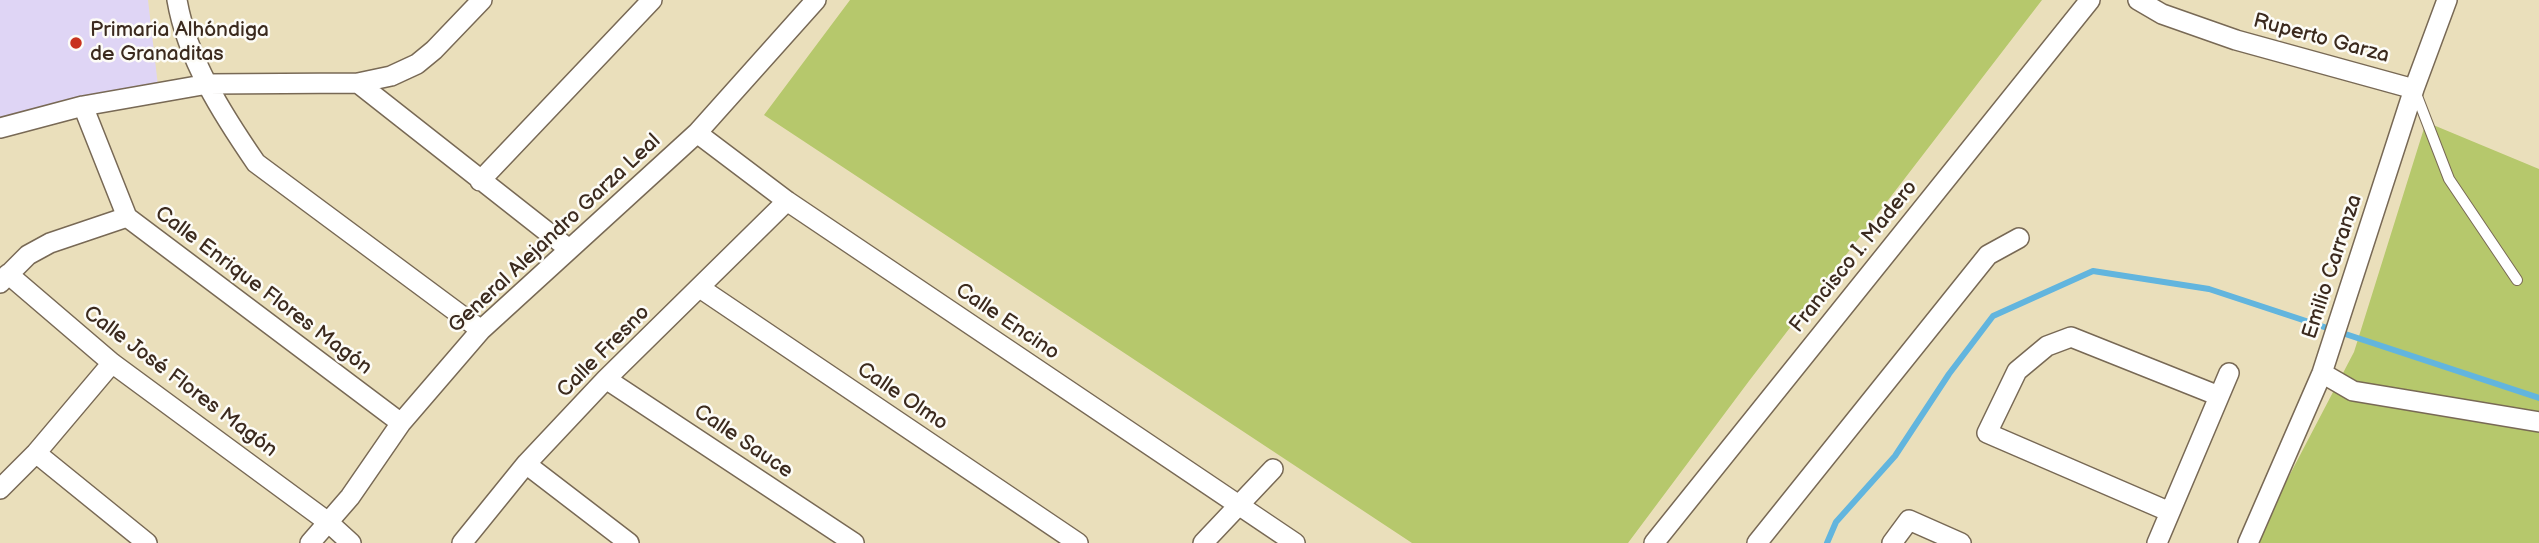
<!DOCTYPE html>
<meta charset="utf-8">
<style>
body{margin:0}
canvas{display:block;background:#eadfbb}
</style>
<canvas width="2539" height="543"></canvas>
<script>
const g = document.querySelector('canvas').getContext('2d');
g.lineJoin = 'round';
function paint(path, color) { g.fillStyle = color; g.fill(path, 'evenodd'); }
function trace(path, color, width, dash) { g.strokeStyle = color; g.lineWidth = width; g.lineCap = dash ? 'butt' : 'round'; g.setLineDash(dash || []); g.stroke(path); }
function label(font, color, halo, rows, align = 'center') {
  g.font = font + ' "Balsamiq Sans",sans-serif'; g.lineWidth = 5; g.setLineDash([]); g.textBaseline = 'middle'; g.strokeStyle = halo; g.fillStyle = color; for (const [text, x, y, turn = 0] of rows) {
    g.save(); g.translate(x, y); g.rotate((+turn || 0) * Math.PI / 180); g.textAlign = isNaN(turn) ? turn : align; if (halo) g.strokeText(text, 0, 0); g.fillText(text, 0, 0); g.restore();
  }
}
paint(new Path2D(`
 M0,0H148L158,86L0,120Z`), '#dfd5f5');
paint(new Path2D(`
 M850,0H2042L1749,381L1628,543H1412L764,115Z
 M2426,122L2539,169V543H2259L2276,501L2354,352Z`), '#b6c86c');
trace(new Path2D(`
 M1827,543L1836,522L1895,456L1949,374L1993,316L2093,271L2209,289L2539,398`), '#62b5de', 6);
const lane = new Path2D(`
 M2415,91L2449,179L2517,280`);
const street = new Path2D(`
 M177,0C187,59 223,115 256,163L481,330
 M2138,0L2162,14L2236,40L2414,89
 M358,83L569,249
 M83,106L127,217L401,423
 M0,128L83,106L208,84L358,83L391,76L417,64L434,50L482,0
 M697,133L787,201L1295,543
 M480,181L652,0
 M8,274L112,363L328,522L351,543
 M0,283L28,255L50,243L127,217
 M700,288L1078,543
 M2322,373L2353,391L2539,422
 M606,379L854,543
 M36,453L147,543
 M526,464L629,543
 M0,489L36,453L112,363
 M2170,512L1987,433L2017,371L2047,346L2071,337L2219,396
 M310,543L350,497L401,423L481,330L697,133L816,0
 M462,543L526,464L606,379L787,201
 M1203,543L1273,469
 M1654,543L2090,0
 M1757,543L1988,255L2019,238
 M1892,543L1909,520L1961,543
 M2157,543L2229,373
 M2248,543L2322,373L2414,89L2447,0`);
trace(lane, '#786955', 12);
trace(street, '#786955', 22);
trace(lane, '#fff', 10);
trace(street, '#fff', 19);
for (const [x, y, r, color] of [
 [76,43,7,"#c8321e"]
]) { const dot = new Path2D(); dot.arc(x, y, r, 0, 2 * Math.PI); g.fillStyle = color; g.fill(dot); trace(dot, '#fdfcf7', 2.5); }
label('21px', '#3b2a1e', '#fdfcf7', [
 ["Primaria Alhóndiga",90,31],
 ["de Granaditas",90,55]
], 'left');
label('21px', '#3b2a1e', '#fdfcf7', [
 ["Ruperto Garza",2321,39,15],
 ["General Alejandro Garza Leal",555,234,-43],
 ["Francisco I. Madero",1854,257,-51],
 ["Emilio Carranza",2333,267,-72],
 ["Calle Enrique Flores Magón",263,291,37],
 ["Calle Encino",1007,322,34],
 ["Calle Fresno",604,352,-45],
 ["Calle José Flores Magón",180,382,37],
 ["Calle Olmo",902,397,34],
 ["Calle Sauce",743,442,34]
]);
</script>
